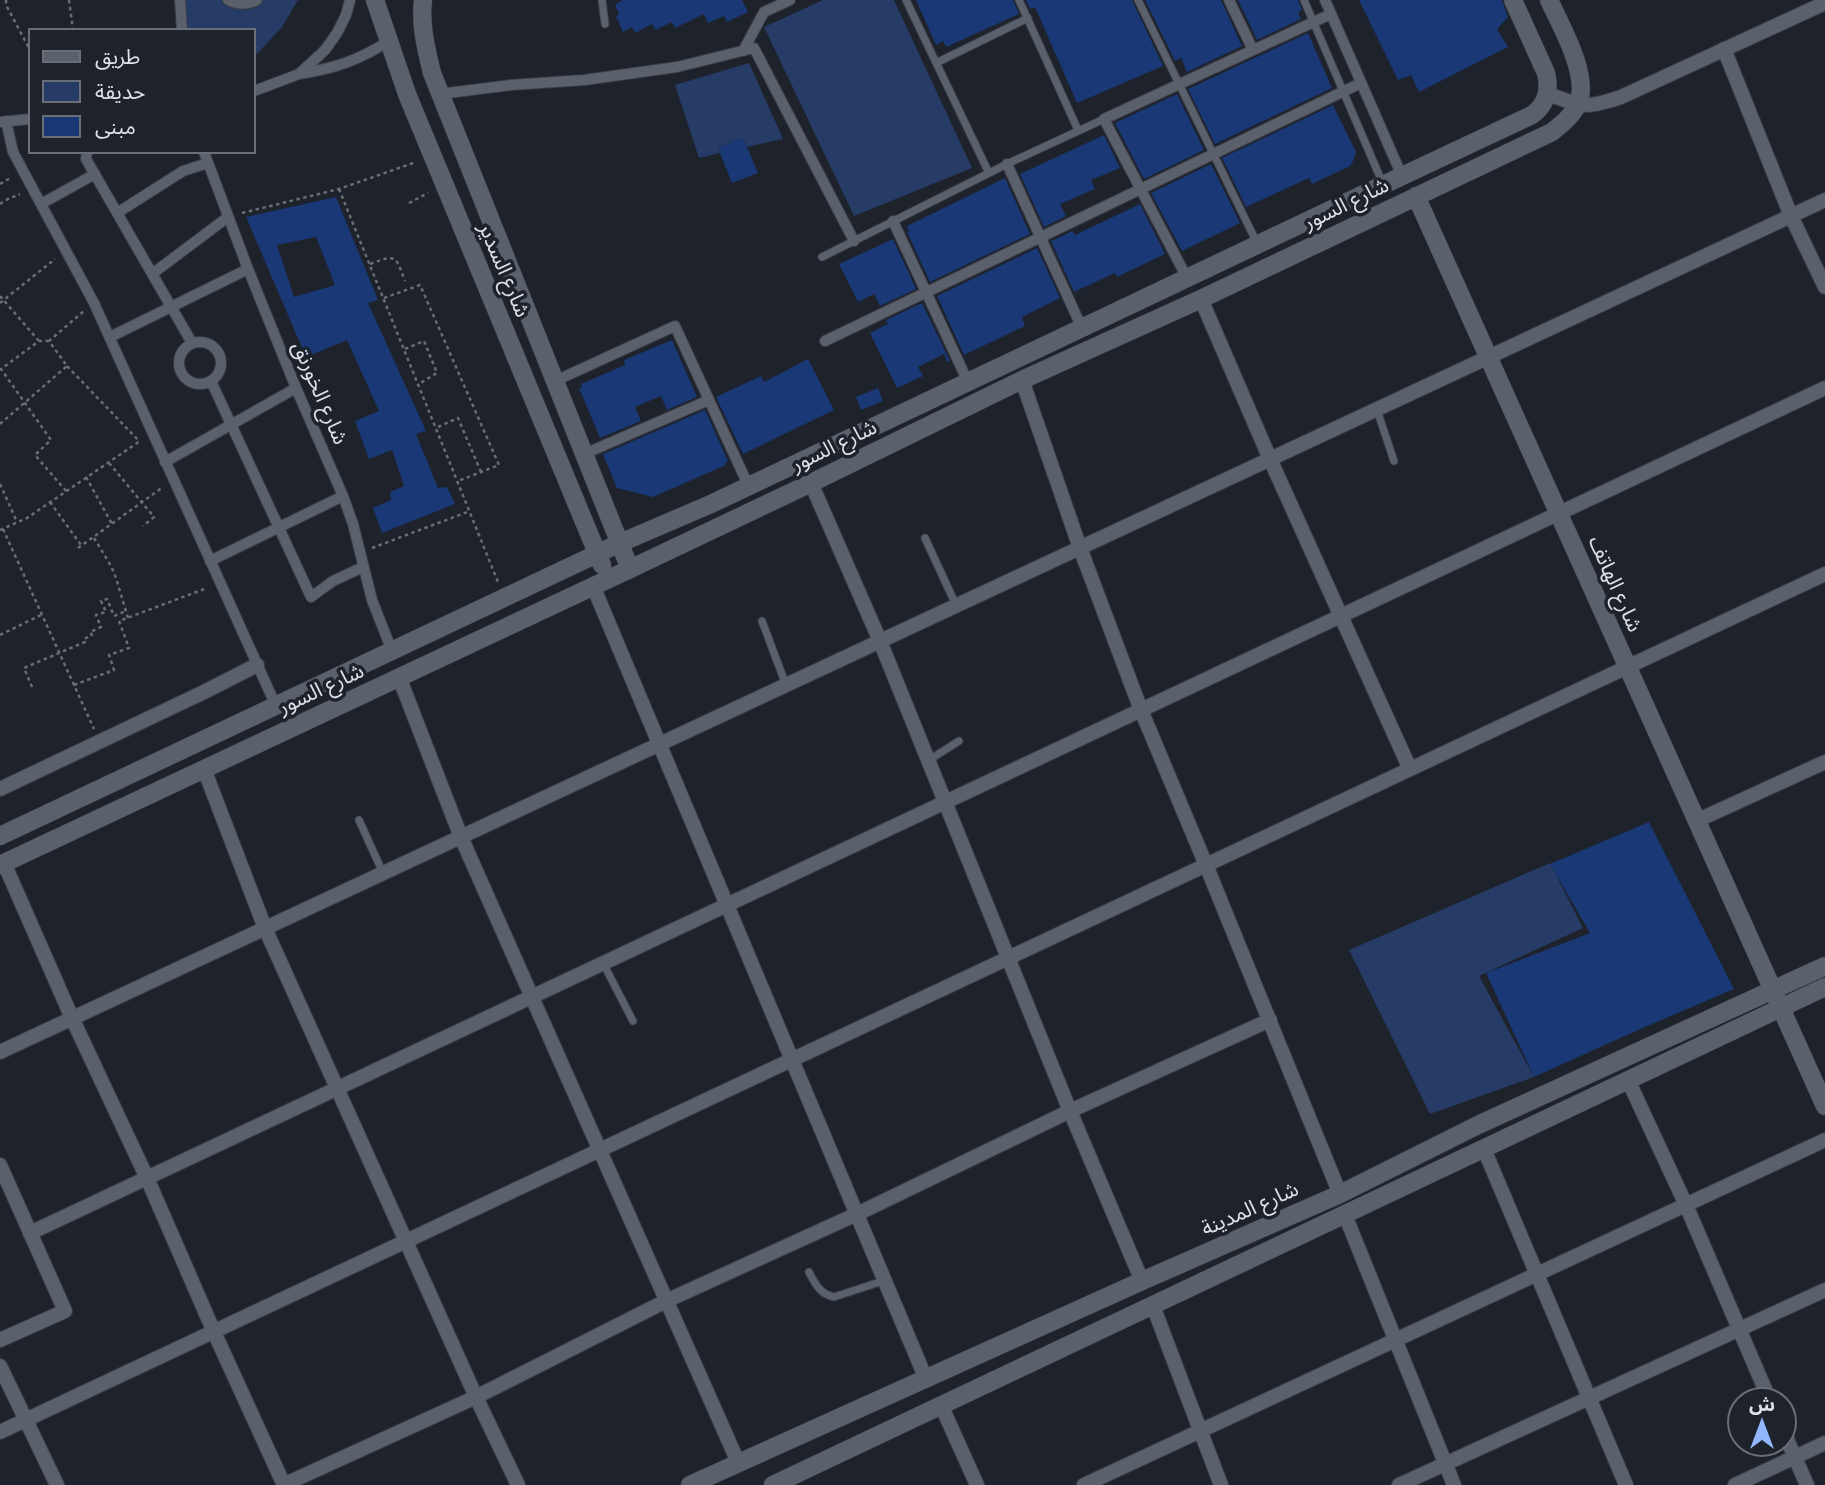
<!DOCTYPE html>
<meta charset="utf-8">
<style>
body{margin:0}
#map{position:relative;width:1825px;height:1485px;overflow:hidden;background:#1d222b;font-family:"Playfair Display","Noto Sans Arabic",serif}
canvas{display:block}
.legend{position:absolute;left:28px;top:28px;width:228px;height:126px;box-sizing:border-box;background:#1d222b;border:2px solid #6a6e77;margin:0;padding:9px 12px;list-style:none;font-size:21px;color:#dee1e8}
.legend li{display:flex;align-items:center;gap:14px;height:35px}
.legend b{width:35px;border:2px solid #6a6e77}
.north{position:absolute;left:1727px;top:1387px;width:70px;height:70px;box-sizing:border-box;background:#1d222b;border:2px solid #6a6e77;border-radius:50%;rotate:0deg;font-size:19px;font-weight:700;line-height:28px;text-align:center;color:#dee1e8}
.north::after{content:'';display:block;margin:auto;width:24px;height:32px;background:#92b7fd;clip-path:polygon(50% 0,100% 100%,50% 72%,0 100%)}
</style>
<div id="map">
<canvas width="1825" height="1485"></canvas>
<ul class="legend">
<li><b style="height:9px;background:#5b616c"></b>طريق</li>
<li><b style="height:19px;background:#263c66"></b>حديقة</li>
<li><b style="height:19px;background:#193875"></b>مبنى</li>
</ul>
<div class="north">ش</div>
</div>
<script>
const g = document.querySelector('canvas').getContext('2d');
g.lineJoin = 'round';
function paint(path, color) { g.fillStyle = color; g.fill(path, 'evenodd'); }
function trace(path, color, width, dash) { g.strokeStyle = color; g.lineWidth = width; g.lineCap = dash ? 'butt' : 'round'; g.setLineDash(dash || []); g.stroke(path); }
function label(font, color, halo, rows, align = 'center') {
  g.font = font + ' "Playfair Display","Noto Sans Arabic",serif'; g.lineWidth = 7; g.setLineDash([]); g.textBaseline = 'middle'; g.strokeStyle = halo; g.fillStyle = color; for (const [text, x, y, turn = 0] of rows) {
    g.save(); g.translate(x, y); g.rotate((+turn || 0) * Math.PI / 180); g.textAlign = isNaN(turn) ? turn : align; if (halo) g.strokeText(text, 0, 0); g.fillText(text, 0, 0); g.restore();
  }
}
paint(new Path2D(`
 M180,0H298L282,27L254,57V30H182Z
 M823,0H894L972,168L854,216L764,27Z
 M749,63L783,139L747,147L743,138L718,148L720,153L699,158L675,85Z
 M1550,863L1583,928L1479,976L1534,1077L1430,1114L1349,950Z`), '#263c66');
paint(new Path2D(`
 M622,0H742L748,12L727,22L724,16L708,23L704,14L675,28L672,22L655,30L652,24L635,33L632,27L623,32L616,16L619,14L615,5Z
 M916,0H1013L1019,14L946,47L943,41L936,45Z
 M1026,0H1132L1163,66L1077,103L1035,7L1030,9Z
 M1145,0H1221L1242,46L1187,72L1181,58L1175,61Z
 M1238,0H1298L1302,10L1298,12L1301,19L1257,40Z
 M1359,0H1502L1508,17L1497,29L1508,47L1419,92L1411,75L1398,80Z
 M1308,33L1332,88L1215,144L1188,89Z
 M1177,94L1204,150L1144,179L1115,123Z
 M1333,105L1356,152L1353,161L1350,166L1312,184L1309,178L1246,207L1222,158Z
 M1104,135L1120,168L1091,180L1095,189L1060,204L1066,216L1044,227L1020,174Z
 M743,138L758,173L732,183L718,148Z
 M1211,164L1240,223L1182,251L1151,193Z
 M1005,178L1030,234L930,282L907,232L909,231L907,226Z
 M336,197L378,300L368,303L426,431L416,434L438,488L447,487L455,504L382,533L373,508L391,500L390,492L404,486L392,450L369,459L355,421L379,411L347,340L306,357L246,217ZM316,237L335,285L294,297L277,245Z
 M1140,204L1165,254L1117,277L1115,273L1074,292L1051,241L1073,231L1075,235Z
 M893,239L916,289L880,306L874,294L858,302L839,264Z
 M1037,248L1060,298L1022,317L1025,326L964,355L937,296Z
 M922,303L950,361L947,362L944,354L918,367L923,376L897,388L870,333L888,324L886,320Z
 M672,340L697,397L667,410L661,396L635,407L641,421L600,438L579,388L582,387L581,384L625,365L624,360Z
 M808,359L834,410L743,454L716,397L761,376L764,382Z
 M878,388L883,401L861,410L856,397Z
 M705,410L728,461L725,463L726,465L653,497L617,488L603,454Z
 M1649,822L1734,989L1638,1030L1534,1077L1486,973L1590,933L1550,864Z`), '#193875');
const service = new Path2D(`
 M602,0L605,24
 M906,0L989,173
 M1019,0L1078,130
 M1138,0L1257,243
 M1304,0L1383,184
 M936,63L1028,18
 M822,257L1007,164L1104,119
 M1377,410L1394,461
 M925,538L956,605
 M762,621L786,685
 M929,760L959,741
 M359,820L383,873
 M603,963L633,1021
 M809,1272C815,1284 820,1294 834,1297L883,1281`);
const pedestrian = new Path2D(`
 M180,0L182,30
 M228,0C237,5 248,5 257,0
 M1229,0L1253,50
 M1325,0L1402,176
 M743,51L764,12L790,0
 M299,74C336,68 357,61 389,41
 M254,91L299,74L325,50L337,33L346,15L350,0
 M440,94L511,85L584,80L677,67L754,48L854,241
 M6,121L13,152L94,303L276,706
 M1,122L30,119
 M87,152L86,159L192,343
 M204,152L248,269L296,388L343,496L353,524L372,600L392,651
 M1007,164L1082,328
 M41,204L95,174
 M117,213L183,171L208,163
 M893,221L968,382
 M152,274L228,217
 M1187,278L1104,119L1331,14
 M110,337L248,269
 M825,341L1361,83
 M179 363a21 21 0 1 1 42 0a21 21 0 1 1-42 0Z
 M211,381L311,597L333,581L363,567
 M555,381L675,326L749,487
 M584,454L709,400
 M165,462L296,388
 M210,561L343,496`);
const minor = new Path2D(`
 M1724,49L1791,216L1825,287
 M1548,94C1583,107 1586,109 1621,97L1825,3
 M1201,299L1270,459L1410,769
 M1022,380L1080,548L1141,710L1206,865L1340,1194
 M811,483L880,641L1070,1111L1142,1281
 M593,586L926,1379
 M399,677L461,837L738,1462
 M204,769L265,928L476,1397L518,1485
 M0,789L204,692L257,665
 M1696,821L1825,762
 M4,863L72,1018L147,1178L214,1332L284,1485
 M0,1052L1825,200
 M1628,1080L1686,1205L1770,1401
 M1484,1149L1626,1485
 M0,1165L65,1311L0,1340
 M1345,1215L1454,1485
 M30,1233L1825,388
 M1153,1306L1221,1485
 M0,1366L57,1485
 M941,1405L977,1485
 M1783,1430L1807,1485
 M0,1432L1825,574
 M283,1485L476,1397L666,1301L857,1214L1070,1111L1270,1020
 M1084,1485L1825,1140
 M1399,1485L1825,1290
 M1735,1485L1825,1443`);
const tertiary = new Path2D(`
 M1416,196L1825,1106
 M620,543L711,504L1383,185L1532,115C1547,104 1550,90 1546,73L1513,0
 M630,569L811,483L1022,380L1201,299L1552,132C1562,124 1572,116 1578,104C1590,76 1561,26 1549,0`);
const secondary = new Path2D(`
 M375,0L407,94L602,565
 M0,836L620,543
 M0,865L630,569L432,73C426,48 420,25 423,0
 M690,1485L1142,1281L1340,1194L1478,1125L1825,966
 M773,1485L1825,987`);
trace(service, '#3b3e46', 9);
trace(pedestrian, '#3b3e46', 12);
trace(minor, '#3b3e46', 16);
trace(tertiary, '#3b3e46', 19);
trace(secondary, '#3b3e46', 19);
trace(new Path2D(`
 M6,0V5L30,50
 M69,0L73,30
 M0,184L12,177
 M339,189L498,582
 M409,203L428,193
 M0,204L6,200L20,194
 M242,213L339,189L416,162
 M370,264C397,254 395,255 405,281
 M0,296L39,341
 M384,298L420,285L499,465L458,481
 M0,303L55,259
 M49,341H39L1,369L51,440L35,455L66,491
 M405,349L424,341L437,373L419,384
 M67,366L139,441
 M0,424L67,366L49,341L84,311
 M438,427L458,418L481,472
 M109,463L154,517L143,526
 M86,477L112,524
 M0,484L17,522
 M50,502L81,545
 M3,529L94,729
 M0,530L27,518L140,441
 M94,538L111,566L116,578L128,618
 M78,548L163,487
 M372,548L470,511
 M0,635L41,615
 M74,685L114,670L109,655L129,648L119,621L207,588
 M32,687L24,668L85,642L84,639L92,635L90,632L101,627L96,615L106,612L101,601L107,599L114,616L126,611`), '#696e76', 2.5, [3.5, 3.5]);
trace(service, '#5b616c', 7);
trace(pedestrian, '#5b616c', 10);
trace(minor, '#5b616c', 14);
trace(tertiary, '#5b616c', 18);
trace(secondary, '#5b616c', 18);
label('21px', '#dee1e8', '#1d222b', [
 ["شارع السور",1346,204,-26],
 ["شارع السدير",504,270,67],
 ["شارع الخورنق",320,393,67],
 ["شارع السور",834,446,-26],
 ["شارع الهاتف",1615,584,66],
 ["شارع السور",321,689,-25],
 ["شارع المدينة",1250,1209,-24]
]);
</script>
